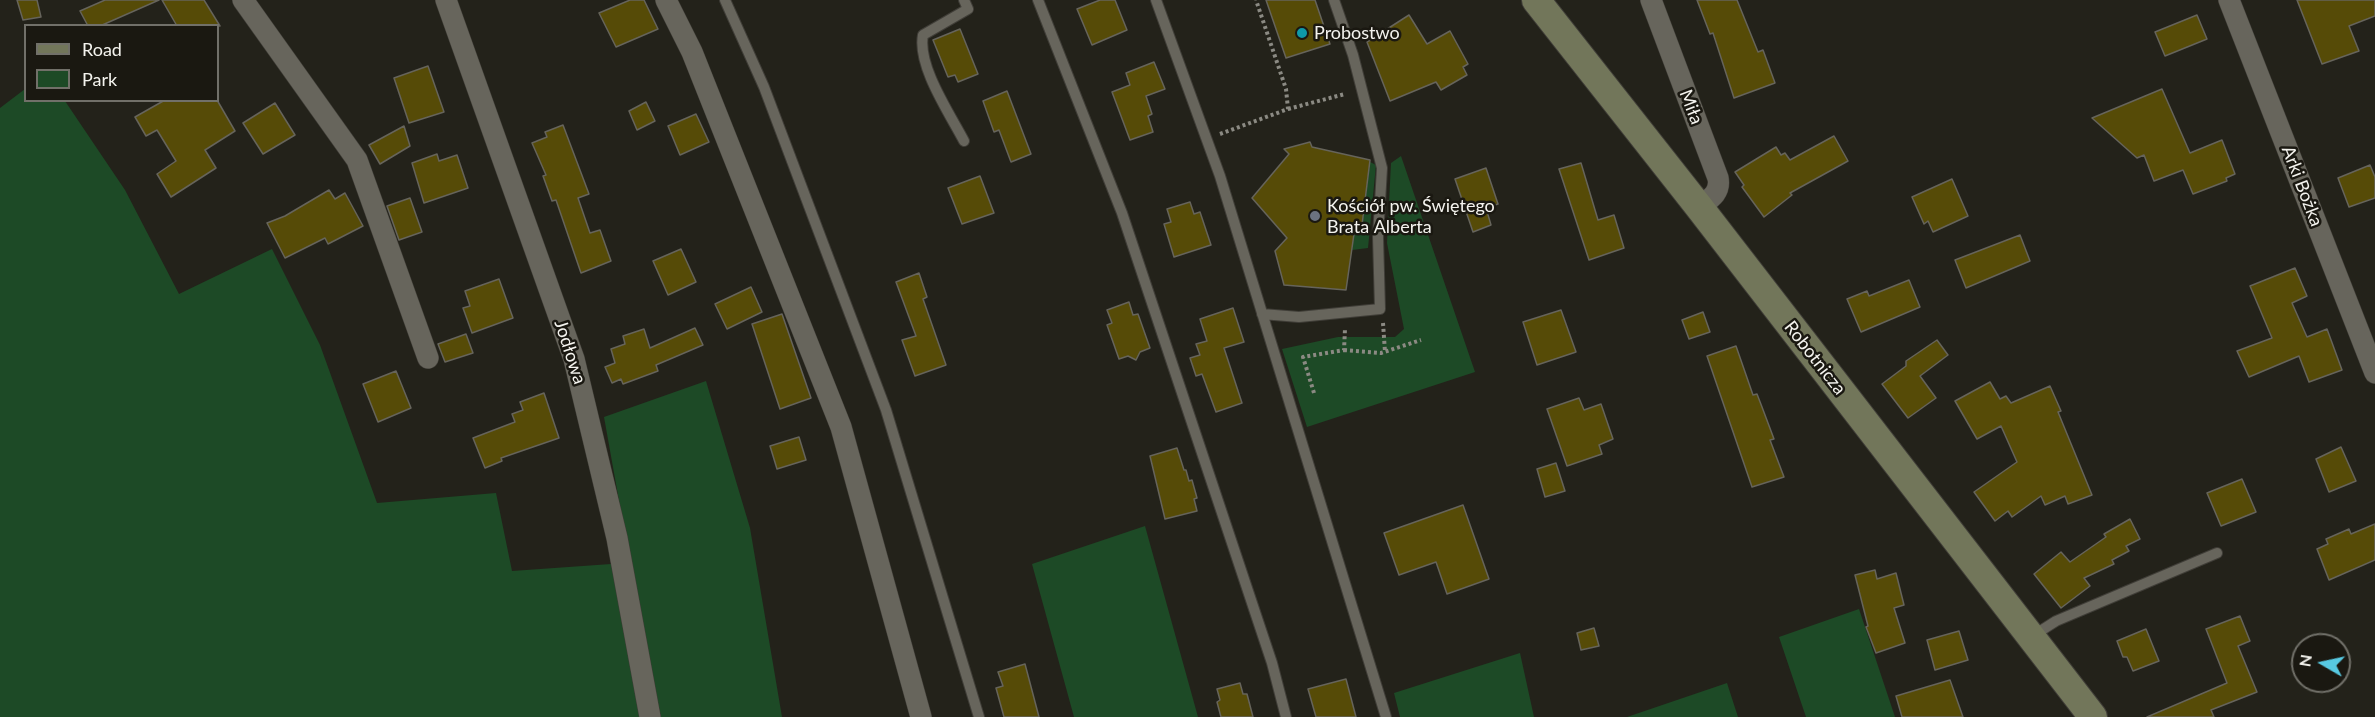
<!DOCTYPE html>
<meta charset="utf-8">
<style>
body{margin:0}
#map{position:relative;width:2375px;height:717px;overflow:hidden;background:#23221a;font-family:Lato,sans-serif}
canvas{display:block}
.legend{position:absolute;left:24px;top:24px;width:195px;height:78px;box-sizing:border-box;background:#1a1811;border:2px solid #717069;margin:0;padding:8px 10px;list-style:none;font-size:18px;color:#f4f3ee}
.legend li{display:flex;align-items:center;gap:12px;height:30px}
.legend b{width:30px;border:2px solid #717069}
.north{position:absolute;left:2291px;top:633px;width:60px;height:60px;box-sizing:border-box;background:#1a1811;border:2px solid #717069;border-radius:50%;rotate:279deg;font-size:16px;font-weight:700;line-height:24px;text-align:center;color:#f4f3ee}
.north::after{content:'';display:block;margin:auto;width:21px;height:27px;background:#57c9e2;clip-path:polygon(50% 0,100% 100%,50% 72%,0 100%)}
</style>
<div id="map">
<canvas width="2375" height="717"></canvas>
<ul class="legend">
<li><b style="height:8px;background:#72765a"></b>Road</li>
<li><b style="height:16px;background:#1d4a26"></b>Park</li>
</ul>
<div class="north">N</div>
</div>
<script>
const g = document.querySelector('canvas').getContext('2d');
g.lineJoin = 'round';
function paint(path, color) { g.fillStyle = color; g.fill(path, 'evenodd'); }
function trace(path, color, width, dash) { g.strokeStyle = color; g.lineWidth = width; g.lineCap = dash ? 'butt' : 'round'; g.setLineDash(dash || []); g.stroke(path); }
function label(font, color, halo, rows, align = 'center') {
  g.font = font + ' Lato,sans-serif'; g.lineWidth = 5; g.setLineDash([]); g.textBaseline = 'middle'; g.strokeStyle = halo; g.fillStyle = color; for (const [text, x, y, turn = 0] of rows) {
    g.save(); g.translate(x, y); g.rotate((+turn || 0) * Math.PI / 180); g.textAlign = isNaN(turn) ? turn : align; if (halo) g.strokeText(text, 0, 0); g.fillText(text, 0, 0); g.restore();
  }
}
paint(new Path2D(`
 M25,89L26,100L65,101L125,190L179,294L272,249L320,345L377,503L496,493L512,571L611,564L641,717H0V108Z
 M1401,156L1475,372L1307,427L1282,349L1338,337H1395L1404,329L1387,243L1391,163Z
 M1370,162L1376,165L1368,248L1352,250L1354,234L1361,233Z
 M706,381L750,528L782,717H661L637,601L604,417Z
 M1145,526L1198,717H1074L1032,564Z
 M1859,609L1895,717H1806L1779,637Z
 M1520,653L1534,717H1400L1394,693Z
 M1727,683L1738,717H1627Z`), '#1d4a26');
const building = new Path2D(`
 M17,0H37L41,17L23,20Z
 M105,0H159L100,26H88L80,11Z
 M162,0H204L220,26H177Z
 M630,0H644L658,29L616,47L599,13Z
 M1100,0H1115L1127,30L1092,45L1077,9Z
 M1266,0H1315L1330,44L1286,58Z
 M1697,0H1737L1758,52L1763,50L1775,83L1734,98L1713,33L1710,34Z
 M2297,0H2375V16L2349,26L2359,51L2322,64Z
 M1409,15L1427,44L1450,31L1468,64L1463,67L1467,75L1441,90L1436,82L1390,101L1367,42Z
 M2197,15L2207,39L2165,56L2155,32Z
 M960,29L978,74L958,82L955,75L948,77L933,40Z
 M1154,62L1165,89L1146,96L1152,114L1148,116L1153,132L1130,140L1112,92L1130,85L1126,73Z
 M428,66L444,112L409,123L394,78Z
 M2162,89L2190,153L2222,140L2235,174L2226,178L2227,181L2193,194L2183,170L2154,181L2144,155L2137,158L2092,118Z
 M1007,91L1031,154L1011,162L999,130L994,132L983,101Z
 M165,100H217L235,131L205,150L216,168L171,197L157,174L176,161L157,130L146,136L135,117Z
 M646,102L655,121L637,130L629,111Z
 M275,103L295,135L263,154L243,123Z
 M696,114L709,142L680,155L668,126Z
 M563,125L589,194L578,198L590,233L600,230L611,261L581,273L556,200L552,201L543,176L546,175L532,143L547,137L545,132Z
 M404,126L410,146L380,164L369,145Z
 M1834,136L1848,161L1790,193L1792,195L1764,217L1742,187L1744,185L1735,172L1776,147L1781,155L1785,153L1790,160Z
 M1310,142L1312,147L1370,160L1361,233L1354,234L1346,290L1284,285L1275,251L1287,238L1252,198L1289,154L1284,149Z
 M437,154L439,161L457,155L468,188L424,203L412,163Z
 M1581,163L1598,220L1614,215L1624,248L1589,260L1559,169Z
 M2370,165L2375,177V198L2349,207L2338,178Z
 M1486,168L1498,204L1486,208L1491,225L1473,232L1455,179Z
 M980,176L994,213L962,224L948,188Z
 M1952,179L1968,216L1933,232L1928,221L1924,224L1912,197Z
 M329,190L335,199L345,193L363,226L328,244L325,238L285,258L267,223L285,216Z
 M410,198L422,232L399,240L387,206Z
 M1190,202L1194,214L1200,212L1211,245L1174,257L1164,224L1171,222L1167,209Z
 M2020,235L2030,261L1966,288L1955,260Z
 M681,249L696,282L668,295L653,261Z
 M2295,268L2307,296L2292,303L2307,337L2327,329L2342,370L2309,382L2299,356L2249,377L2237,351L2272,338L2250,286Z
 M919,273L927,297L923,299L946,365L915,376L902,340L916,336L896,282Z
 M499,279L513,318L472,333L463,308L470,306L465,291Z
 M1909,280L1920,307L1861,332L1847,299L1867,291L1869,296Z
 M751,287L762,312L727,329L715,304Z
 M1129,302L1133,315L1138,314L1150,348L1140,352L1136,360L1128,356L1119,359L1107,325L1112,323L1107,310Z
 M1233,308L1244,342L1224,348L1242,403L1216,412L1202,374L1196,376L1190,358L1200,355L1196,344L1207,341L1200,319Z
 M1561,310L1576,352L1537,365L1523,322Z
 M1703,312L1710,332L1689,339L1682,320Z
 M782,314L811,398L780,409L752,324Z
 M695,328L703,345L656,365L658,371L623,384L621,379L612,383L605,367L615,363L611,349L625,344L623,336L644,329L650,348Z
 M466,334L473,353L445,362L438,344Z
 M1937,340L1948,355L1920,376L1936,398L1908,418L1882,384L1906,366V361Z
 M1736,346L1753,395L1757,394L1762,407L1774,439L1770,440L1784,477L1752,487L1707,356Z
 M396,371L411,408L378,422L363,384Z
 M1990,382L2000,399L2006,396L2011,403L2050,386L2061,411L2058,412L2092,495L2068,504L2065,496L2045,505L2041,496L2012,517L2008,511L1995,521L1974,492L2017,462L2001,426L1977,439L1955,401Z
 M544,393L559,438L501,458L502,461L485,468L473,438L515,422L512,414L523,410L520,402Z
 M1579,398L1584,410L1601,404L1613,439L1599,445L1602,454L1567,466L1547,409Z
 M799,437L806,460L777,469L770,446Z
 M2341,447L2356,481L2329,492L2316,459Z
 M1177,448L1184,470H1186L1189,481L1192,480L1197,498L1194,499L1197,511L1165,519L1150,456Z
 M1556,463L1565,491L1545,497L1537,469Z
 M2242,479L2256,512L2221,526L2207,493Z
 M1463,505L1489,579L1447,594L1436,562L1399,575L1384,533Z
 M2130,519L2140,539L2126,546L2129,551L2112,560L2114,564L2084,578L2090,586L2061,608L2034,574L2061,552L2070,562L2106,537L2104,534Z
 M2375,524V560L2329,580L2317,549L2328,544L2326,539L2349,529L2351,534Z
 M1875,570L1877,579L1896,573L1904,605L1894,608L1905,643L1876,653L1866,627L1868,626L1855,575Z
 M2240,616L2250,641L2238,646L2257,692L2211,710L2214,717H2147L2227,683L2206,629Z
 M1594,628L1599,646L1581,650L1577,633Z
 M2146,629L2159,661L2133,671L2127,657H2123L2117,641Z
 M1959,631L1968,660L1935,670L1927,640Z
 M1025,664L1039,717H1004L996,688L1003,686L998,672Z
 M1346,679L1356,717H1316L1308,689Z
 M1950,680L1963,717H1902L1896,696Z
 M1240,683L1243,694H1247L1253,717H1221L1217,702L1220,700L1217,689Z`);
paint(building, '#564b07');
trace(building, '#66645b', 1.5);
const lane = new Path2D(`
 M725,0L764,87L886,410L979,717
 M964,0L968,9L923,35C917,66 950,114 964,141
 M1038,0L1122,213L1272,663L1286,717
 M1156,0L1220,176L1386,717
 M1262,314L1299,317L1380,309L1378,237L1382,168L1353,55L1334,0
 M2031,637L2056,621L2217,553`);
const street = new Path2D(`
 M243,0L357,160L428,358
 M446,0L574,359L617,538L650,717
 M666,0L692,52L841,427L921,717
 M1651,0L1718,178C1721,193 1710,199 1699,207
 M2229,0L2375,373`);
const secondary = new Path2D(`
 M1536,0L1699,207L2093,717`);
trace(lane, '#403e38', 12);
trace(street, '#403e38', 22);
trace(secondary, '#403e38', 30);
trace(new Path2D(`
 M1288,109L1345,94
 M1220,134L1288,109L1286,89L1256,0
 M1383,323L1385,352
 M1344,350L1381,353L1421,340
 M1314,393L1303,357L1344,350L1345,329`), '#8b8a83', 4, [3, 3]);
trace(lane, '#67655c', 10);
trace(street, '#67655c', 21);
trace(secondary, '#72765a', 28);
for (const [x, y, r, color] of [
 [1302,33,6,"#0f9aa8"],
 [1315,216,6,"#6b7280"]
]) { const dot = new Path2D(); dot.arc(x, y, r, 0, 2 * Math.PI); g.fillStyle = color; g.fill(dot); trace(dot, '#1a1811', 2); }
label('18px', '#f4f3ee', '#1a1811', [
 ["Probostwo",1314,33],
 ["Kościół pw. Świętego",1327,206],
 ["Brata Alberta",1327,227]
], 'left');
label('18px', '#f4f3ee', '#1a1811', [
 ["Miła",1691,107,69],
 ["Arki Bożka",2302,186,69],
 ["Jodłowa",570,352,72],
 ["Robotnicza",1815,358,52]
]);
</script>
